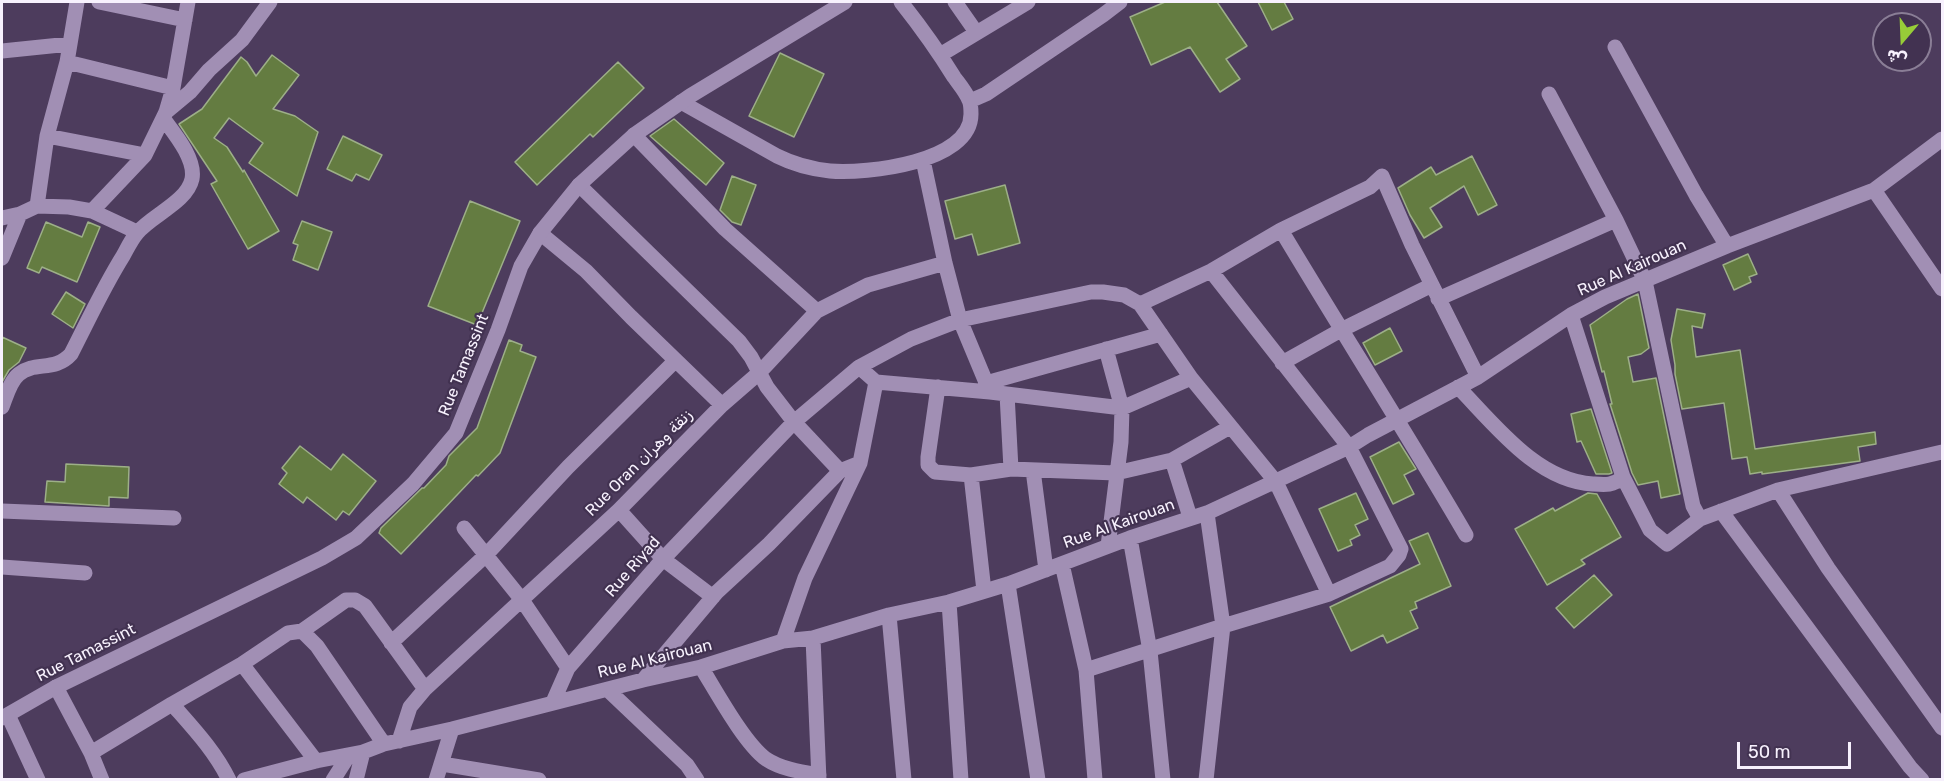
<!DOCTYPE html>
<meta charset="utf-8">
<style>
body{margin:0}
#map{position:relative;width:1944px;height:781px;overflow:hidden;background:#4d3c5d;font-family:Rubik,"Noto Sans Arabic",sans-serif}
canvas{display:block}
.frame{position:absolute;inset:0;border:3px solid #f7f1fd;pointer-events:none}
.north{position:absolute;left:1872px;top:12px;width:60px;height:60px;box-sizing:border-box;background:#423251;border:2px solid #8a7e96;border-radius:50%;rotate:199deg;font-size:16px;font-weight:700;line-height:24px;text-align:center;color:#f7f1fd}
.north::after{content:'';display:block;margin:auto;width:21px;height:27px;background:#97cc38;clip-path:polygon(50% 0,100% 100%,50% 72%,0 100%)}
.scale{position:absolute;left:1737px;top:742px;width:114px;height:27px;box-sizing:border-box;border:3px solid #f7f1fd;border-top:0;padding-left:8px;font-size:18px;line-height:21px;white-space:nowrap;color:#f7f1fd;-webkit-text-stroke:4px #423251;paint-order:stroke}
</style>
<div id="map">
<canvas width="1944" height="781"></canvas>
<div class="frame"></div>
<div class="north">ش</div>
<div class="scale">50 m</div>
</div>
<script>
const g = document.querySelector('canvas').getContext('2d');
g.lineJoin = 'round';
function paint(path, color) { g.fillStyle = color; g.fill(path, 'evenodd'); }
function trace(path, color, width, dash) { g.strokeStyle = color; g.lineWidth = width; g.lineCap = dash ? 'butt' : 'round'; g.setLineDash(dash || []); g.stroke(path); }
function label(font, color, halo, rows, align = 'center') {
  g.font = font + ' Rubik,"Noto Sans Arabic",sans-serif'; g.lineWidth = 4.5; g.setLineDash([]); g.textBaseline = 'middle'; g.strokeStyle = halo; g.fillStyle = color; for (const [text, x, y, turn = 0] of rows) {
    g.save(); g.translate(x, y); g.rotate((+turn || 0) * Math.PI / 180); g.textAlign = isNaN(turn) ? turn : align; if (halo) g.strokeText(text, 0, 0); g.fillText(text, 0, 0); g.restore();
  }
}
const building = new Path2D(`
 M1165,2H1217L1247,46L1226,59L1240,79L1220,92L1190,47L1151,65L1130,17Z
 M1258,2H1284L1293,19L1272,30Z
 M780,53L824,74L794,137L749,116Z
 M272,55L299,75L273,109L295,116L318,132L297,196L249,163L263,143L229,118L214,138L227,147L243,172L244,170L279,231L248,249L211,184L217,181L179,124L202,109L241,57L247,62L256,76Z
 M618,62L644,88L593,137L590,134L537,185L515,162Z
 M674,119L724,163L706,185L650,136Z
 M343,136L382,155L369,180L356,174L352,181L327,169Z
 M1472,156L1497,205L1478,215L1464,186L1430,208L1442,227L1424,238L1410,215L1398,188L1431,167L1436,175Z
 M732,176L756,185L741,225L732,222L720,210Z
 M1005,185L1020,243L978,255L972,234L955,239L945,201Z
 M470,201L520,221L477,325L428,306Z
 M302,221L332,232L318,270L293,260L298,245L293,243Z
 M46,222L82,237L88,222L100,227L77,282L42,267L39,273L27,268Z
 M1748,254L1757,274L1749,277L1751,282L1734,290L1723,265Z
 M66,292L85,304L73,328L52,314Z
 M1638,294L1649,348L1641,354L1628,357L1633,382L1656,378L1680,494L1661,498L1658,481L1638,485L1632,473L1610,404H1612L1604,371L1602,372L1590,325L1627,299Z
 M1677,309L1705,314L1702,328L1692,326L1696,357L1740,350L1755,449L1875,432L1876,444L1858,447L1860,461L1762,474V472L1750,474L1747,457L1732,459L1724,403L1682,409L1675,374V365L1671,340Z
 M1390,328L1402,351L1375,365L1363,343Z
 M2,337L26,348L19,362L9,370L2,382Z
 M509,340L522,345L520,351L536,357L500,453L478,476L476,475L401,554L379,533L381,528L422,488H424L446,465L449,456L477,428Z
 M1591,409L1612,473L1609,474H1596L1581,441L1577,442L1571,414Z
 M1399,442L1416,469L1404,475L1414,494L1393,504L1370,457Z
 M300,446L331,470L343,454L376,481L349,515L343,511L336,520L307,497L303,503L279,484L287,473L282,468Z
 M66,464L129,467L128,498L109,497V506L45,502L47,481L65,482Z
 M1356,493L1368,519L1355,525L1360,535L1350,540L1352,545L1338,551L1319,509Z
 M1588,493L1597,494L1621,537L1581,560L1585,564L1547,585L1515,529L1553,508L1555,511Z
 M1428,533L1451,586L1415,602L1417,608L1410,611L1418,628L1387,643L1383,635L1351,651L1330,607L1420,564L1409,541Z
 M1594,575L1612,595L1574,628L1556,608Z`);
paint(building, '#647c41');
trace(building, '#9daf88', 1.5);
trace(new Path2D(`
 M99,2L185,20
 M955,2L976,32
 M1615,47L1696,195L1727,246
 M2,51L70,44
 M940,55L1028,2
 M67,62L173,88
 M1549,94L1616,220L1645,281L1693,506L1700,519L1667,544L1650,530L1623,477
 M970,101L986,94L1103,15L1120,2
 M681,102L777,156C793,164 811,169 830,171C866,174 971,163 971,114C971,110 971,104 969,100C966,92 959,84 954,77C938,51 920,26 901,2
 M166,112L190,92L209,70L242,40L270,2
 M634,135L725,229L817,311
 M47,136L145,155
 M923,160L945,263L960,320L990,392
 M579,185L739,341L751,357L767,387L794,422L840,471
 M1874,190L1942,289
 M37,206L47,136L67,62L77,2
 M92,211L145,155L166,112L173,88L188,2
 M2,218L20,214L37,206L69,207L92,211L137,232
 M1281,230C1342,332 1406,432 1466,535
 M540,233L586,271L631,317L722,405
 M2,258L20,214
 M1438,299L1616,220
 M1140,304L1211,271L1281,230L1370,187L1382,176L1412,245L1478,377
 M1106,349L1122,408L1121,442L1108,546
 M1282,363L1341,330L1432,285
 M859,367L876,382L990,392L1122,408L1191,378
 M986,383L1161,334
 M938,387L928,457V465L935,472L971,475L1011,469L1116,473L1172,460L1230,427
 M1458,387C1495,425 1537,481 1593,484C1605,485 1613,486 1623,477L1571,315
 M1007,394L1011,469
 M2,407C6,397 10,381 19,374C35,361 55,372 71,354C88,321 103,288 123,256C127,249 131,240 137,233C152,215 187,202 192,179C196,159 174,133 163,118
 M1172,460L1190,517
 M1033,470L1046,570
 M971,475L984,591
 M1778,490L1828,568L1942,728
 M619,510L663,559L713,597
 M2,511L174,518
 M1721,511L1910,767L1922,780
 M1207,513L1223,626L1329,594L1390,566L1399,555L1401,549L1349,447L1211,271
 M1700,519L1778,490L1942,452
 M464,528L522,600L568,668
 M1130,538L1150,651L1163,780
 M1062,564L1086,670L1095,780
 M2,567L85,573
 M1008,584L1038,780
 M949,602L961,780
 M889,615L904,780
 M302,631L346,600H355L365,606L425,689
 M813,638L819,780
 M783,641L805,578L860,463L876,382
 M391,643L486,555L568,467L675,361
 M242,664L316,761
 M701,667C716,691 744,743 766,759C781,769 801,772 819,775
 M1086,670L1223,626L1206,780
 M643,680L717,592L769,544L840,471L860,463
 M56,687L91,753L102,780
 M608,690L687,765L697,780
 M553,702L568,668L663,559L794,422L859,367L911,339L960,320L1091,292H1103L1124,295L1140,304L1191,378L1276,482L1329,594
 M172,704C193,728 215,751 229,780
 M8,715L38,780
 M399,741L410,707L425,689L619,510L722,405L760,372L817,311L868,285L945,263
 M91,753L172,704L242,664L288,633L302,631L317,646L384,744
 M442,764L539,780
 M244,780L316,761L363,752L384,744L452,729L643,680L701,667L783,641L813,638L889,615L949,602L1008,584L1130,538L1207,513L1349,447L1368,435L1478,377L1571,315L1605,297L1727,246L1874,190L1942,139
 M333,780L349,755
 M356,780L363,752
 M436,780L452,729`), '#a18fb4', 15);
trace(new Path2D(`
 M2,718L56,687L322,558L356,538L413,484L456,433L498,330L521,266L540,233L579,185L634,135L690,96L845,2`), '#a18fb4', 15);
label('16px', '#f7f1fd', '#423251', [
 ["Rue Al Kairouan",1632,268,-24],
 ["Rue Tamassint",464,365,-68],
 ["Rue Oran زنقة وهران",639,463,-45],
 ["Rue Al Kairouan",1119,524,-20],
 ["Rue Riyad",633,567,-49],
 ["Rue Tamassint",86,653,-27],
 ["Rue Al Kairouan",655,659,-14]
]);
</script>
